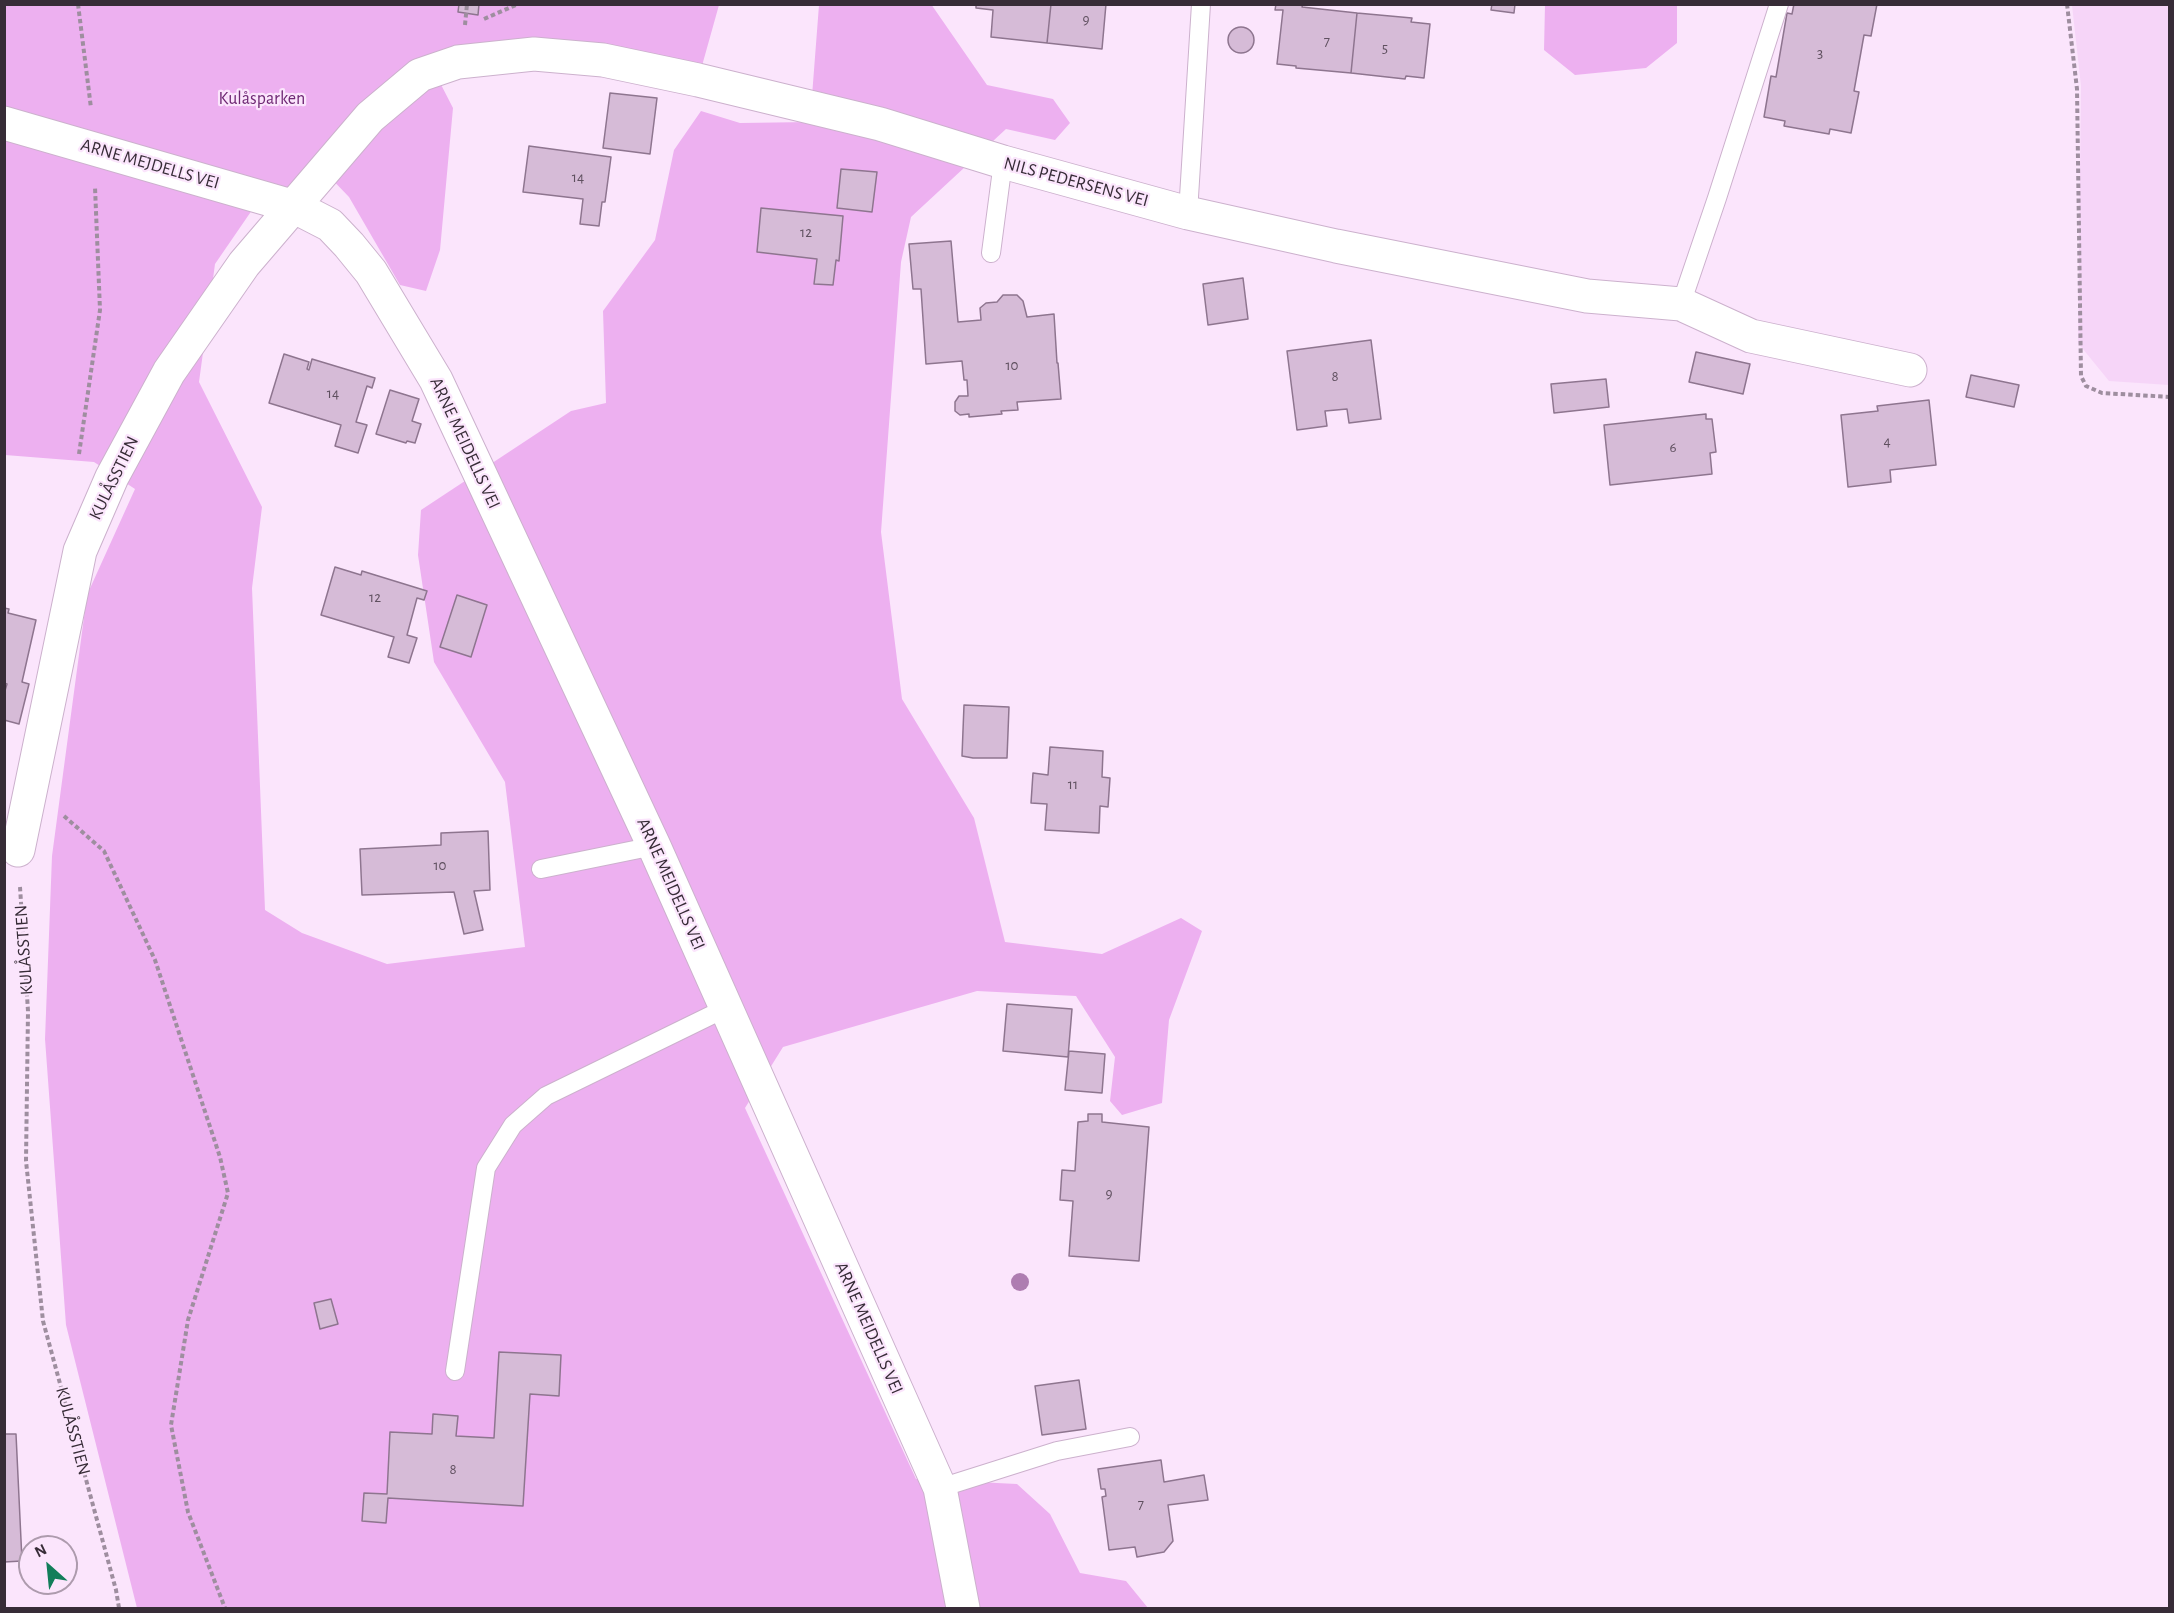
<!DOCTYPE html>
<meta charset="utf-8">
<style>
body{margin:0}
#map{position:relative;width:2174px;height:1613px;overflow:hidden;background:#fbe5fc;font-family:"Alegreya Sans",sans-serif}
canvas{display:block}
.frame{position:absolute;inset:0;border:6px solid #372c37;pointer-events:none}
.north{position:absolute;left:18px;top:1535px;width:60px;height:60px;box-sizing:border-box;background:#fbe5fc;border:2px solid #ad9bad;border-radius:50%;rotate:333deg;font-size:16px;font-weight:700;line-height:24px;text-align:center;color:#372c37}
.north::after{content:'';display:block;margin:auto;width:21px;height:27px;background:#127e5a;clip-path:polygon(50% 0,100% 100%,50% 72%,0 100%)}
</style>
<div id="map">
<canvas width="2174" height="1613"></canvas>
<div class="frame"></div>
<div class="north">N</div>
</div>
<script>
const g = document.querySelector('canvas').getContext('2d');
g.lineJoin = 'round';
function paint(path, color) { g.fillStyle = color; g.fill(path, 'evenodd'); }
function trace(path, color, width, dash) { g.strokeStyle = color; g.lineWidth = width; g.lineCap = dash ? 'butt' : 'round'; g.setLineDash(dash || []); g.stroke(path); }
function label(font, color, halo, rows, align = 'center') {
  g.font = font + ' "Alegreya Sans",sans-serif'; g.lineWidth = 4.5; g.setLineDash([]); g.textBaseline = 'middle'; g.strokeStyle = halo; g.fillStyle = color; for (const [text, x, y, turn = 0] of rows) {
    g.save(); g.translate(x, y); g.rotate((+turn || 0) * Math.PI / 180); g.textAlign = isNaN(turn) ? turn : align; if (halo) g.strokeText(text, 0, 0); g.fillText(text, 0, 0); g.restore();
  }
}
paint(new Path2D(`
 M2072,5H2169V385L2109,381L2078,343L2081,86Z`), '#f6d5f8');
paint(new Path2D(`
 M931,4L987,85L1053,99L1070,123L1055,140L1006,129L911,217L901,262L881,532L902,699L974,818L1005,942L1102,954L1181,918L1202,931L1169,1020L1162,1103L1122,1115L1110,1101L1115,1057L1076,996L977,991L783,1047L745,1108L916,1479L1017,1484L1050,1514L1080,1573L1126,1581L1148,1608H137L66,1325L45,1039L52,856L87,595L135,489L94,462L5,455L4,5H719L698,80L534,54L434,71L453,108L440,250L426,291L400,285L349,197L325,172L295,207L261,197L215,264L199,382L262,507L252,588L265,910L302,933L387,964L525,947L505,782L434,662L418,555L421,510L571,411L606,403L603,311L655,240L674,150L701,111L740,123L810,122L819,5Z
 M1545,5H1677V43L1646,68L1575,75L1544,50Z`), '#edb0f0');
const building = new Path2D(`
 M459,4H479L478,15L458,12Z
 M976,4H1051L1047,43L991,37L993,10L976,8Z
 M1051,4H1106L1102,49L1047,43Z
 M1276,4H1303L1302,7L1357,13L1351,73L1296,68V66L1277,64L1283,10H1275Z
 M1492,4H1515L1514,13L1491,10Z
 M1794,4H1877L1871,36L1864,35L1854,91L1859,92L1851,133L1830,129L1829,134L1784,126L1785,121L1764,117L1771,76L1776,77L1787,13L1792,14Z
 M1357,13L1412,18L1411,22L1430,24L1424,78L1406,76L1405,79L1351,73Z
 M1228 40a13 13 0 1 1 26 0a13 13 0 1 1-26 0Z
 M610,93L657,98L650,154L603,148Z
 M529,146L611,157L605,202H602L599,226L580,224L583,199L523,192Z
 M841,169L877,172L872,212L837,208Z
 M761,208L843,216L839,261L836,260L833,285L814,284L817,259L757,252Z
 M951,241L958,322L981,320L980,308L986,303L997,302L1003,295H1017L1023,301L1027,317L1054,314L1057,363H1058L1061,399L1017,402L1018,410L1001,411L1002,414L969,417V414L960,415L955,411V402L959,396H968L967,380H964L962,361L926,364L921,289H913L909,244Z
 M1243,278L1248,319L1208,325L1203,284Z
 M1371,340L1381,419L1349,423L1347,409L1325,411L1327,426L1297,430L1287,351Z
 M1696,352L1750,364L1743,394L1689,382Z
 M284,354L309,362L307,369L309,370L312,359L375,378L372,388L367,386L356,422L367,425L358,453L335,446L341,425L269,403Z
 M1971,375L2019,385L2014,407L1966,397Z
 M1606,379L1609,407L1554,413L1551,384Z
 M390,390L419,399L412,421L421,424L415,443L407,441L406,443L376,434Z
 M1929,400L1936,465L1890,470L1891,482L1848,487L1841,415L1878,411L1877,406Z
 M1706,414V419H1712L1716,452L1710,453L1712,474L1610,485L1604,425Z
 M335,567L361,575L362,571L427,591L424,600L417,598L407,635L417,638L409,663L388,657L394,637L321,615Z
 M457,595L487,605L471,657L440,647Z
 M4,608L9,609L8,613L36,620L22,682L29,684L19,724L4,720V694L7,684L4,683Z
 M964,705L1009,707L1007,758H973L962,756Z
 M1050,747L1103,751L1102,777L1110,778L1108,807L1100,806L1099,833L1045,830L1047,804L1031,803L1033,773L1048,775Z
 M488,831L490,890L474,891L483,930L464,934L454,892L362,895L360,849L441,845V833Z
 M1007,1004L1072,1009L1068,1057L1003,1051Z
 M1069,1051L1105,1054L1102,1093L1065,1090Z
 M1088,1114H1102V1122L1149,1127L1139,1261L1069,1256L1073,1201L1060,1200L1062,1170L1075,1171L1078,1122L1088,1121Z
 M331,1299L338,1324L320,1329L314,1303Z
 M499,1352L561,1355L559,1396L530,1394L523,1506L388,1498L386,1523L362,1521L364,1493L387,1494L390,1432L432,1434L433,1414L458,1416L456,1436L494,1438Z
 M1079,1380L1086,1429L1042,1435L1035,1386Z
 M4,1434H16L22,1561L4,1562Z
 M1161,1460L1164,1482L1204,1475L1208,1500L1168,1505L1173,1541L1164,1552L1137,1557L1135,1547L1109,1550L1102,1497L1106,1496L1105,1489H1101L1098,1469Z`);
paint(building, '#d6bbd7');
trace(building, '#8e758f', 1.5);
const lane = new Path2D(`
 M1188,213L1201,4
 M991,253L1003,162
 M1681,304L1717,198L1779,4
 M541,869L654,846
 M455,1371L486,1168L513,1125L546,1096L726,1008
 M940,1488L1057,1451L1130,1437`);
const street = new Path2D(`
 M4,123L295,207L330,225L349,245L371,272L436,380L654,846L940,1488L963,1608
 M18,850L80,551L112,477L169,372L244,264L370,117L420,75L458,62L534,54L603,60L698,80L880,124L1003,162L1188,213L1336,246L1587,296L1681,304L1751,336L1910,370`);
trace(lane, '#ccb1cd', 20);
trace(street, '#ccb1cd', 35);
trace(new Path2D(`
 M78,4L91,108
 M2067,4L2077,89L2081,376L2086,386L2102,393L2170,397
 M484,19L518,4
 M465,25L467,4
 M79,454L100,310L95,187
 M64,816L104,851L155,960L220,1157L228,1193L188,1320L171,1425L188,1512L225,1608
 M20,887L28,1011L26,1161L43,1321L116,1590L119,1608`), '#9e8e9f', 4, [4.5, 3]);
trace(lane, '#fff', 18);
trace(street, '#fff', 33);
g.fillStyle = '#ae7db1';
for (const [x, y] of [
 [1020,1282]
]) { g.beginPath(); g.arc(x, y, 9, 0, 2 * Math.PI); g.fill(); }
label('15px', '#5f505f', null, [
 ["9",1086,19],
 ["7",1327,41],
 ["5",1385,48],
 ["3",1820,53],
 ["14",578,177],
 ["12",806,232],
 ["10",1012,365],
 ["8",1335,376],
 ["14",333,393],
 ["4",1887,441],
 ["6",1673,447],
 ["12",375,597],
 ["11",1073,784],
 ["10",440,865],
 ["9",1109,1193],
 ["8",453,1469],
 ["7",1141,1504]
]);
label('18px', '#6f2874', '#fbe5fc', [
 ["Kulåsparken",262,99]
]);
label('18px', '#372c37', '#fbe5fc', [
 ["ARNE MEJDELLS VEI",150,164,16],
 ["NILS PEDERSENS VEI",1076,182,15],
 ["ARNE MEIDELLS VEI",465,443,65],
 ["KULÅSSTIEN",114,478,-64],
 ["ARNE MEIDELLS VEI",671,884,66],
 ["KULÅSSTIEN",24,950,-94],
 ["ARNE MEIDELLS VEI",869,1328,66],
 ["KULÅSSTIEN",73,1431,75]
]);
</script>
